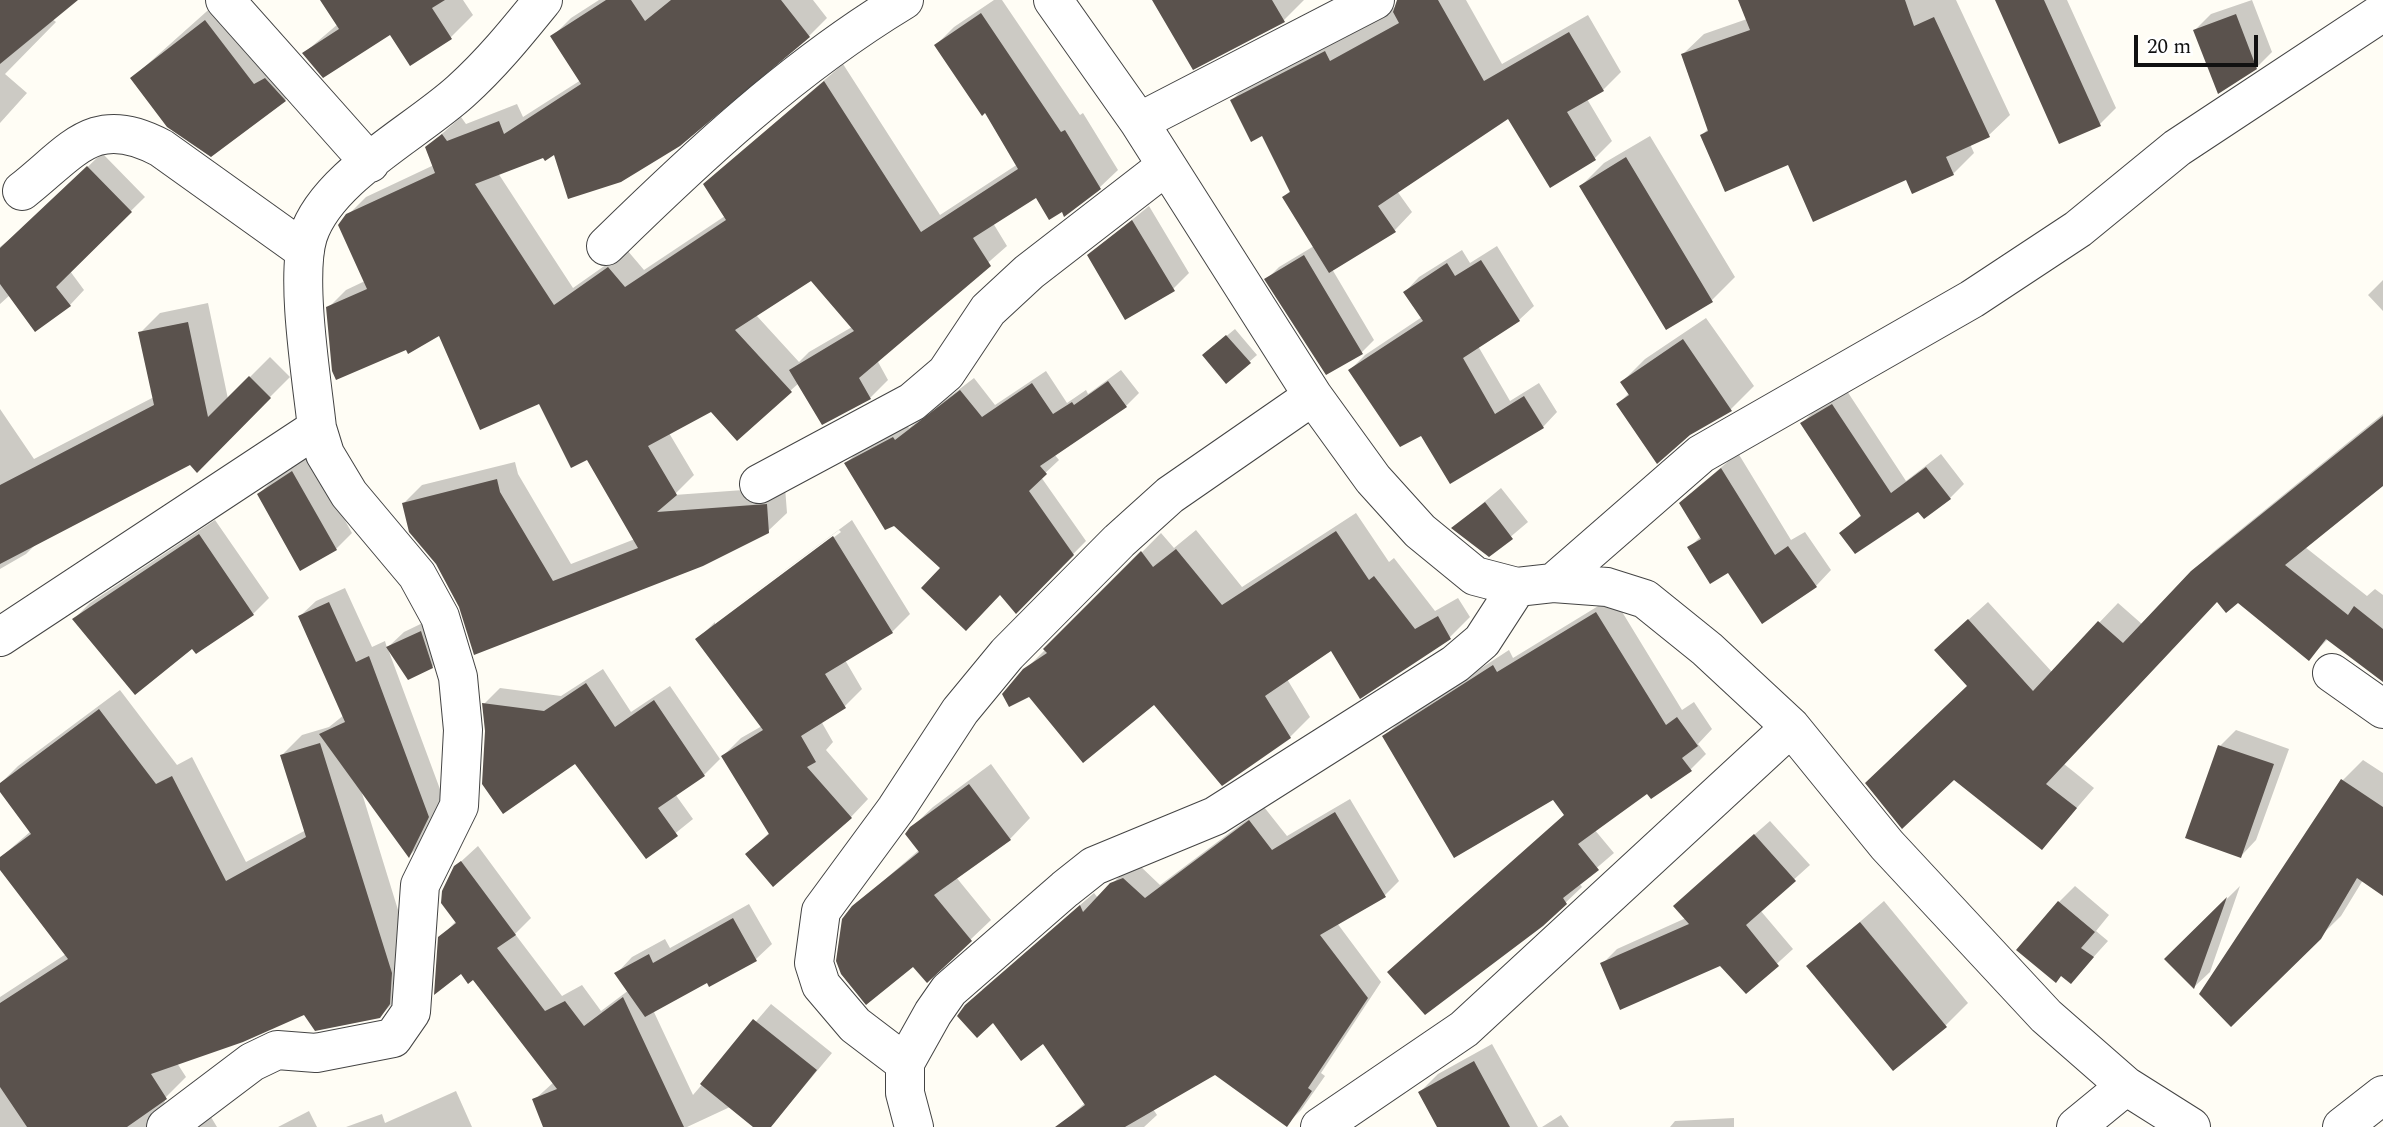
<!DOCTYPE html>
<style>
body{margin:0}
#map{position:relative;width:2383px;height:1127px;overflow:hidden;background:#fffdf5;font-family:Spectral,serif}
canvas{display:block}
.scale{position:absolute;left:2134px;top:35px;width:124px;height:32px;box-sizing:border-box;border:4px solid #111;border-top:0;padding-left:9px;font-size:21px;line-height:24px;white-space:nowrap;color:#111;-webkit-text-stroke:5px #fff;paint-order:stroke}
</style>
<div id="map">
<canvas width="2383" height="1127"></canvas>
<div class="scale">20 m</div>
</div>
<script>
const g = document.querySelector('canvas').getContext('2d');
g.lineJoin = 'round';
function paint(path, color) { g.fillStyle = color; g.fill(path, 'evenodd'); }
function trace(path, color, width, dash) { g.strokeStyle = color; g.lineWidth = width; g.lineCap = dash ? 'butt' : 'round'; g.setLineDash(dash || []); g.stroke(path); }
paint(new Path2D(`
 M0,0H75L52,19L56,22L5,74L27,93L0,123Z
 M322,0H463L473,15L451,37L411,64L391,33L304,53L338,24Z
 M599,0H813L827,18L809,36L555,152L498,173L573,288L627,250L644,270L725,216L705,184L843,64L940,215L1018,164L985,111L936,45L954,27L994,0H1002L1080,115L1083,113L1118,170L1099,188L1062,210L1036,195L993,223L1007,246L877,360L888,380L870,398L799,383L737,438L711,409L669,433L694,475L674,495L785,487L787,513L768,531L461,606L404,503L422,485L515,462L518,474L571,564L635,539L588,458L540,402L440,333L328,308L346,290L365,281L347,216L366,197L434,165L427,147L461,117L466,124L517,104L523,117L581,80L553,36L571,18ZM812,279L852,327L809,352L799,362L756,315Z
 M1159,0H1304L1284,20Z
 M1399,0H1466L1502,64L1588,15L1621,72L1603,90L1587,99L1612,141L1594,159L1508,117L1397,191L1412,212L1395,230L1332,269L1374,340L1362,352L1326,373L1267,279L1279,267L1314,246L1284,197L1291,190L1263,134L1232,100L1250,82L1397,6Z
 M1740,0H1956L2010,115L1989,135L1970,144L1974,153L1953,174L1906,178L1789,163L1702,135L1709,128L1683,54L1704,34L1747,19Z
 M1996,0H2067L2116,108L2100,124Z
 M2252,0L2272,52L2256,68L2195,30L2211,14Z
 M215,4L307,77L285,100L132,78Z
 M1650,136L1735,277L1712,300L1667,327L1581,186L1604,163Z
 M102,153L145,197L70,271L84,290L70,305L10,295L0,304V247L29,224Z
 M1149,206L1189,273L1173,289L1089,255Z
 M1497,246L1534,306L1519,320L1478,346L1510,401L1539,383L1557,412L1543,427L1421,433L1350,370L1365,355L1422,317L1405,292L1419,277L1462,250L1470,263Z
 M2383,280V311L2368,295Z
 M208,303L228,399L270,357L290,377L197,470L190,463L37,543L26,554L0,569V409L34,459L154,397L140,333L160,313Z
 M1706,318L1754,386L1731,409L1689,434L1618,404L1629,393L1622,382L1645,359Z
 M1235,329L1257,355L1249,362L1212,348Z
 M1121,370L1139,393L1126,406L1054,454L1059,460L1041,477L1086,541L1016,612L1001,593L942,568L846,463L859,451L907,425L909,428L974,378L995,405L1046,371L1067,403L1086,390L1088,394Z
 M1847,391L1906,481L1941,454L1964,484L1950,498L1842,533L1862,514L1802,423L1816,409Z
 M2383,414V484L2305,547L2367,596L2375,589L2383,595V673L2328,639L2309,658L2238,601L2218,600L2064,764L2094,788L2042,848L1969,686L1956,631L1988,602L2052,672L2118,603L2143,625L2213,552Z
 M1738,453L1791,540L1805,532L1831,570L1816,586L1728,571L1689,548L1701,536L1697,488Z
 M309,456L352,533L336,549L259,494L275,478Z
 M1501,488L1528,522L1489,555L1453,528Z
 M1356,513L1389,562L1394,558L1435,611L1458,598L1470,617L1450,637L1360,696L1332,649L1287,679L1310,717L1290,737L1154,703L1004,694L1032,663L1161,533L1174,548L1196,530L1242,587Z
 M215,520L269,598L253,614L192,646L74,619L90,603Z
 M852,520L910,614L892,632L845,660L862,689L844,707L821,721L833,742L826,750L868,799L851,817L747,854L770,832L723,756L741,738L762,726L697,640L715,622ZM839,530L841,532L715,627V622Z
 M345,588L372,647L385,641L387,648L404,632L437,616L447,651L432,667L388,649L444,800L424,841L409,856L361,790L411,952L400,996L379,1017L305,1013L177,1063L186,1077L165,1098L164,1108L177,1127H0V997L66,954L0,867V858L31,831L0,790V784L18,766L120,690L177,765L192,757L246,862L306,830L282,755L302,735L329,727L344,715L300,616L316,601Z
 M1613,597L1682,710L1694,702L1712,729L1698,744L1706,754L1690,770L1647,791L1594,829L1614,853L1579,883L1582,887L1542,925L1565,814L1553,798L1384,737L1400,721L1509,650L1513,658Z
 M603,669L631,712L670,686L720,759L704,775L675,794L693,819L646,857L575,762L487,731L484,704L500,688L561,696Z
 M2236,730L2289,749L2256,840L2241,856L2220,746Z
 M2363,760L2383,773V893L2363,880L2341,916L2231,1024L2342,781Z
 M991,764L1030,818L1010,839L956,877L991,920L970,940L853,907L919,850L911,828L933,807Z
 M1350,799L1399,881L1385,895L1337,923L1381,982L1321,1073L1325,1076L1301,1110L1286,1125L1215,1073L1153,1109L1157,1115L1144,1127H1064L1062,1124L1086,1102L1044,1042L982,990L1094,893L1098,898L1127,869L1138,864L1160,885L1264,807L1287,836Z
 M1770,821L1810,865L1760,910L1793,949L1746,992L1721,964H1602L1617,949L1686,918L1690,891Z
 M478,846L531,918L515,934L562,996L582,985L601,1011L629,990L617,973L632,957L665,939L670,948L749,904L772,944L756,959L707,980L653,1010L693,1095L771,1004L832,1053L770,1127H756L730,1107L687,1127H545L534,1100L554,1082L440,938L456,921L455,867Z
 M2075,886L2109,915L2096,931L2108,941L2071,982L2059,902Z
 M2240,886L2210,972L2194,987L2166,959Z
 M1884,901L1968,1003L1945,1026L1809,966Z
 M1492,1044L1538,1127H1439L1420,1092L1438,1074Z
 M456,1091L472,1127H346L382,1114L385,1123Z
 M309,1111L317,1127H278Z
 M1561,1115L1569,1127H1542Z
 M211,1117L217,1127H194Z
 M1734,1118V1127H1670L1675,1121Z`), '#0003');
paint(new Path2D(`
 M0,0H78L0,64Z
 M320,0H445L432,8L452,39L410,66L390,35L323,78L302,53L339,29Z
 M606,0H631L645,21L671,0H781L810,37L680,146L621,182L568,199L554,155L545,161L543,158L475,184L554,305L608,267L625,287L726,220L703,184L824,81L921,232L1018,169L985,113L982,116L934,45L981,13L1061,132L1065,130L1101,189L1064,217L1062,212L1049,220L1036,198L973,238L991,266L859,378L871,399L822,425L789,370L854,331L811,281L735,330L792,392L737,441L711,412L648,446L677,495L657,512L767,504L769,533L703,566L474,655L459,607L436,564L409,532L402,503L497,479L500,492L553,581L638,548L587,460L571,468L539,404L480,430L439,336L408,354L406,350L336,380L332,371L326,307L367,289L338,225L346,214L435,173L425,147L442,134L447,141L499,121L504,134L581,84L550,36Z
 M1152,0H1272L1285,22L1193,70Z
 M1397,0H1438L1484,81L1569,32L1604,91L1567,112L1596,160L1550,188L1508,119L1378,206L1396,232L1329,273L1282,197L1290,192L1262,136L1251,142L1230,100L1325,51L1330,61L1399,23L1393,12Z
 M1738,0H1905L1914,26L1934,17L1990,137L1946,157L1954,175L1912,194L1906,180L1813,222L1788,165L1725,192L1700,135L1708,131L1681,54L1750,30Z
 M1995,0H2044L2101,126L2059,144Z
 M2236,14L2257,69L2218,94L2193,30Z
 M205,20L254,84L265,78L286,101L211,157L167,127L130,78Z
 M1626,157L1713,302L1666,330L1579,186Z
 M87,166L132,212L56,287L71,306L35,332L0,284V248Z
 M1132,220L1175,291L1125,320L1087,255Z
 M1304,255L1363,354L1326,375L1264,279Z
 M1481,260L1520,321L1463,358L1495,414L1524,396L1544,428L1450,484L1421,436L1400,447L1348,370L1423,321L1403,292L1447,263L1455,276Z
 M188,322L208,417L249,376L271,398L197,473L190,465L0,564V485L154,405L138,332Z
 M1226,335L1251,363L1226,384L1202,355Z
 M1683,339L1732,411L1690,435L1657,464L1616,404L1629,395L1620,382Z
 M1108,381L1127,407L1040,466L1047,474L1029,491L1074,555L1016,614L1000,595L966,631L921,588L940,568L894,526L885,530L844,463L893,437L895,440L960,390L982,417L1032,383L1053,414L1072,402L1074,405Z
 M1832,404L1891,493L1926,467L1951,499L1924,519L1918,512L1855,554L1839,533L1861,516L1800,423Z
 M2383,416V486L2285,565L2348,615L2354,606L2383,629V682L2326,639L2309,661L2238,603L2226,613L2217,602L2046,784L2077,808L2042,850L1954,780L1902,829L1865,783L1967,686L1934,650L1968,619L2033,691L2098,621L2123,643L2191,571Z
 M1721,468L1775,555L1788,546L1817,587L1762,624L1728,573L1710,584L1687,547L1701,539L1679,503Z
 M292,471L337,550L300,571L257,494Z
 M1485,502L1513,539L1489,557L1451,528Z
 M1336,531L1369,580L1374,576L1415,629L1438,616L1451,639L1360,699L1331,651L1265,696L1291,738L1222,786L1154,705L1083,763L1029,697L1009,707L1002,694L1023,669L1047,653L1043,649L1141,551L1153,567L1176,549L1222,605Z
 M199,534L254,615L196,654L192,649L135,695L72,619Z
 M833,536L893,633L825,674L846,708L801,736L816,762L807,767L852,818L773,887L745,854L769,834L721,756L763,730L695,639Z
 M329,602L356,662L369,656L429,817L409,858L319,734L345,722L298,616Z
 M1596,612L1666,725L1677,717L1698,746L1682,758L1692,771L1651,799L1647,794L1578,844L1599,870L1563,898L1567,904L1543,926L1425,1015L1387,972L1564,815L1553,800L1454,858L1382,736L1493,665L1497,672Z
 M421,631L433,668L408,680L386,647Z
 M586,683L615,727L654,700L705,776L658,808L678,836L646,859L575,764L503,814L482,784L485,731L482,703L544,711Z
 M99,709L156,784L172,776L226,881L306,837L280,755L320,743L392,973L390,1004L380,1018L315,1031L304,1015L243,1042L151,1074L167,1099L127,1127H27L0,1087V1003L68,959L0,870V857L31,834L0,792V783Z
 M2218,745L2274,764L2241,858L2185,838Z
 M2341,779L2383,807V896L2357,878L2321,939L2231,1027L2199,994Z
 M969,784L1011,840L934,895L972,941L927,983L913,967L866,1005L841,974L836,961L842,919L852,906L919,852L905,834L910,827Z
 M1335,812L1386,897L1320,935L1368,998L1308,1088L1312,1091L1287,1127L1215,1075L1125,1127H1055L1085,1105L1043,1044L1021,1061L993,1023L977,1038L957,1016L965,1005L1080,905L1083,912L1110,883L1123,878L1145,898L1249,820L1272,850Z
 M1754,834L1796,881L1746,925L1779,966L1746,994L1720,966L1620,1010L1600,963L1689,924L1673,906Z
 M461,861L516,935L497,948L545,1011L565,1001L584,1026L623,997L684,1127H543L532,1099L557,1089L473,980L468,984L461,974L434,995L438,937L456,923L441,903L442,891L454,866Z
 M2227,897L2194,989L2164,959Z
 M2058,901L2095,932L2081,948L2094,957L2071,984L2061,976L2056,983L2016,950Z
 M733,918L757,961L709,987L707,983L645,1017L614,973L649,954L653,963Z
 M1860,922L1947,1027L1893,1071L1806,966Z
 M753,1019L817,1070L771,1127H753L700,1084Z
 M1474,1061L1510,1127H1437L1418,1092Z`), '#5a524d');
const minor = new Path2D(`
 M225,0L370,163
 M1053,0L1139,122L1313,396L1373,479L1420,531L1475,576L1517,587L1553,583L1607,587L1645,599L1707,649L1791,727L1887,845L2046,1016L2126,1086L2191,1127
 M1139,122L1375,0
 M22,191C73,151 94,112 161,148L305,251
 M606,246C698,156 793,67 904,0
 M759,484L912,402L946,373L988,310L1029,272L1166,166
 M1553,583L1701,454L1972,299L2078,229L2177,148L2383,12
 M0,637L317,428C312,381 295,278 308,236C327,177 415,133 461,91C492,63 517,32 543,0
 M2332,673L2383,709
 M905,1063L855,1025L821,985L814,963L821,911L896,809L960,711L1007,654L1119,541L1170,495L1313,396
 M166,1127L252,1062L277,1050L316,1053L393,1038L411,1012L420,885L459,806L463,730L458,677L440,617L417,575L349,494L325,454L317,428
 M914,1127L905,1093V1063L933,1013L949,990L1065,889L1094,866L1215,816L1455,664L1482,641L1517,587
 M1320,1127L1464,1029L1791,727
 M2076,1127L2126,1086
 M2342,1127L2383,1095`);
trace(minor, '#444', 40);
trace(minor, '#fff', 38);
</script>
